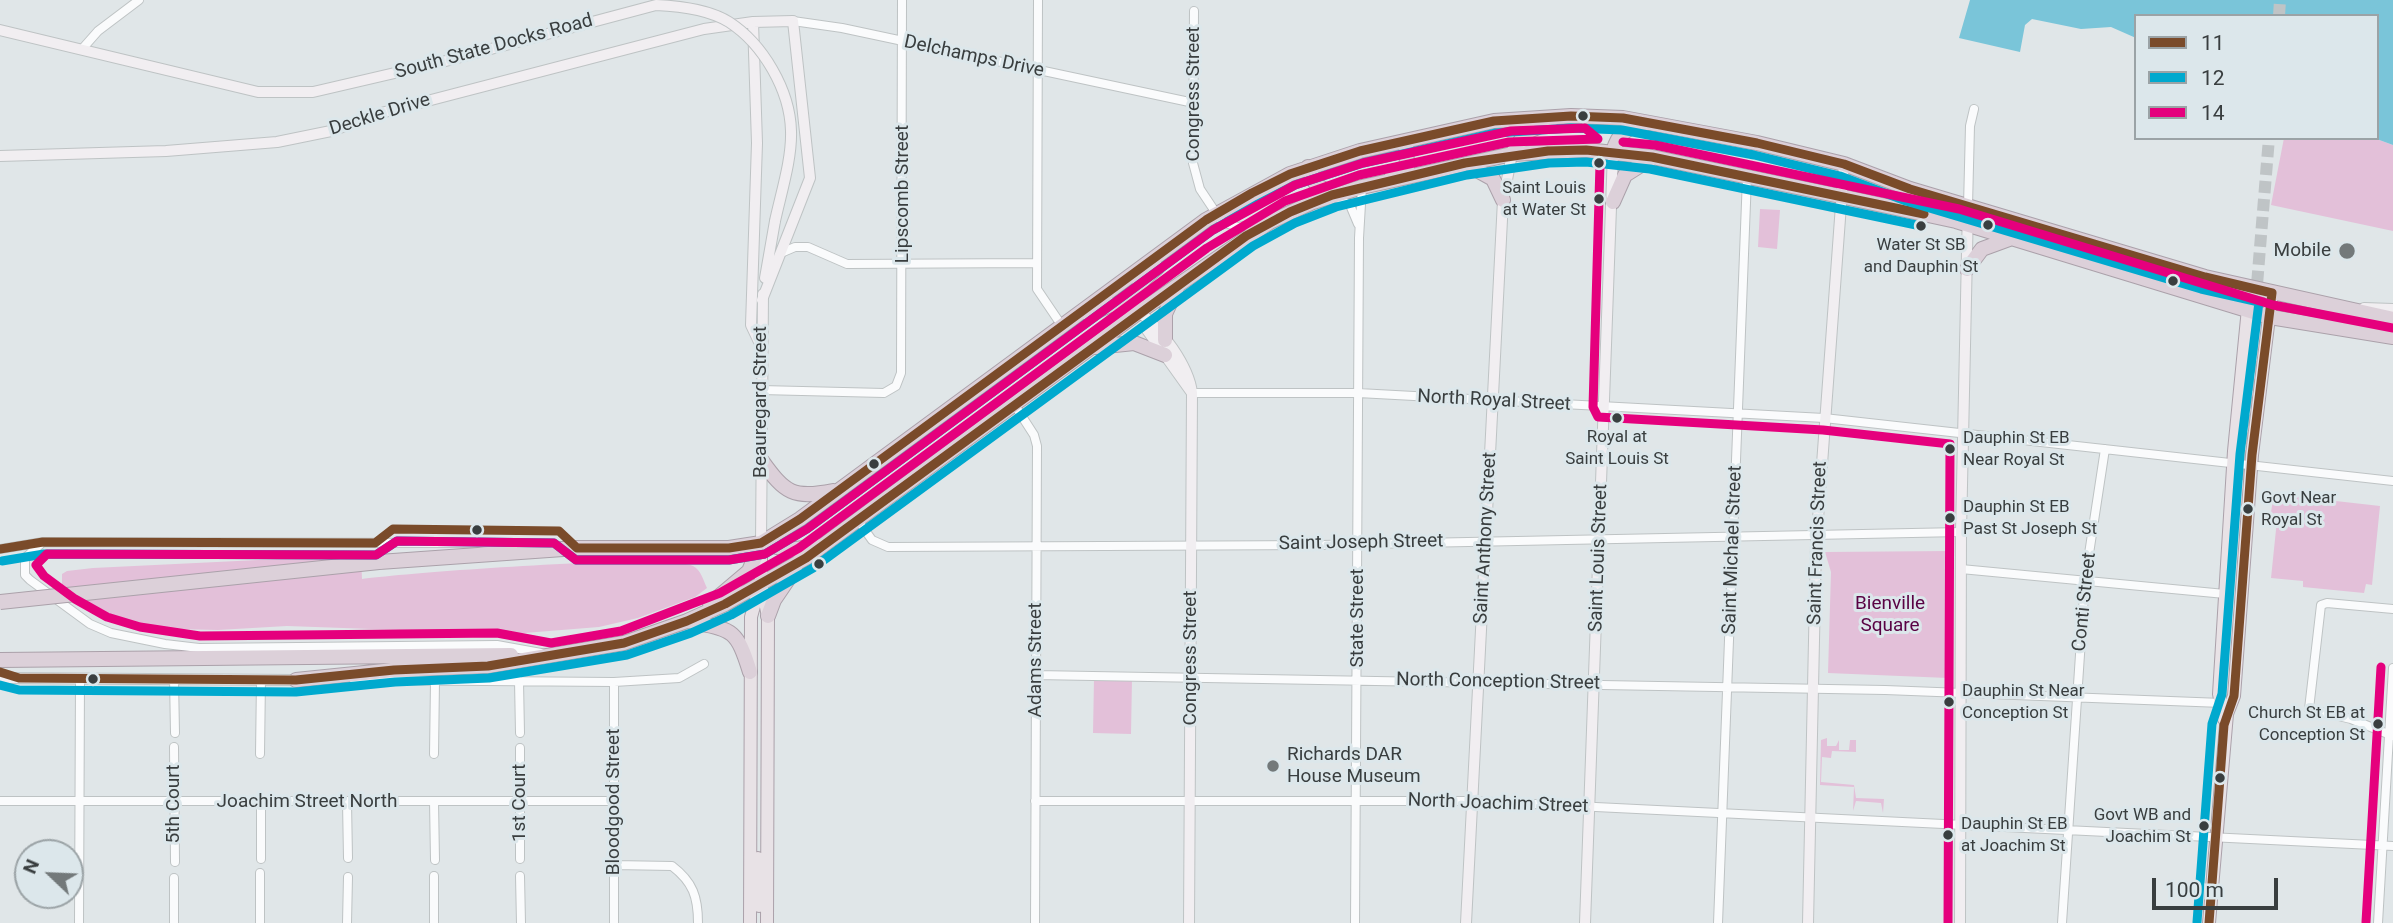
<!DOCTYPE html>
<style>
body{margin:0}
#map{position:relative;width:2393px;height:923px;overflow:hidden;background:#e0e6e8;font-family:Roboto,sans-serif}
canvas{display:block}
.legend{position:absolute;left:2134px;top:14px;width:245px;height:126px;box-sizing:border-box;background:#dce7eb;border:2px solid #9ba3a6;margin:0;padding:9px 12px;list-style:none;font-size:21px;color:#393e3f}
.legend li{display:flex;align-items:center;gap:14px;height:35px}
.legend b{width:35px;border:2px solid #9ba3a6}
.north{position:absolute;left:14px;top:839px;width:70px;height:70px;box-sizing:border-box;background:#dce7eb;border:2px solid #9ba3a6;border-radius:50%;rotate:293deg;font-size:19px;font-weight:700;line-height:28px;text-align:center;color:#393e3f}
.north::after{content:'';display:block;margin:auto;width:24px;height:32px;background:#73797a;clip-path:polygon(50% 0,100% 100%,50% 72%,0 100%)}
.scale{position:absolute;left:2152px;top:878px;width:126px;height:32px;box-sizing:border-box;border:4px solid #393e3f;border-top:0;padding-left:9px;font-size:21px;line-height:24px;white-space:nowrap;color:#393e3f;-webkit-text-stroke:5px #dce7eb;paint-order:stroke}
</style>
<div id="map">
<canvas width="2393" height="923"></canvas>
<ul class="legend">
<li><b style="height:9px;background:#7a4b2a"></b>11</li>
<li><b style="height:9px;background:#00a9ce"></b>12</li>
<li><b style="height:9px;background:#e5007d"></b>14</li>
</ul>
<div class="north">N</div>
<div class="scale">100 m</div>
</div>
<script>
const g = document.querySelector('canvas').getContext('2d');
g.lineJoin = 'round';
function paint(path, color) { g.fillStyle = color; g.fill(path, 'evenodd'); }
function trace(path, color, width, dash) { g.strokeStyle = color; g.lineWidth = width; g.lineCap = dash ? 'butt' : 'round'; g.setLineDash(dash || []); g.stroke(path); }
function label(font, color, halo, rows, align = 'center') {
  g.font = font + ' Roboto,sans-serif'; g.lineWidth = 6; g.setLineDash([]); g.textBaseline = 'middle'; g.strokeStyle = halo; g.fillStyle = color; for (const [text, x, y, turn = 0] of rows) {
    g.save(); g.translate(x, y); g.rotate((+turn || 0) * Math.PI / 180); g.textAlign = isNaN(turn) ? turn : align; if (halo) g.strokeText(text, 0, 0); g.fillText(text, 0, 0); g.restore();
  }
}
paint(new Path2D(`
 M2284,138H2374L2393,145V231L2271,205Z
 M1760,209L1780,210L1777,249L1758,247Z
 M2274,494L2380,506L2372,585L2366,584L2364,593L2303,587V581L2271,578L2277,520L2271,512Z
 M1949,551L1948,678L1828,673L1831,572L1825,552Z
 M361,555L362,579C402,573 668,553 693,566C701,570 703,580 707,588L695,597L638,618L599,627L512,634L287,626L218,630L132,628L100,613L62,588V574L67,571L93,568Z
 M1094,679H1132L1131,734L1093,733Z
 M1827,738V746H1836L1839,740V750H1849L1850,740H1856V752L1832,751L1831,758L1822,757L1821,782L1854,785L1856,798L1884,799L1883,813L1881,803L1856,801L1853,811L1854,787L1820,785L1821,740Z`), '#e3c0d9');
paint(new Path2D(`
 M1970,0H2393V145L2374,138H2377V16H2136V38L2111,27L2081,29L2032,19L2025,25L2020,52L1959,38Z`), '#7ac5d9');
trace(new Path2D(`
 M2279,16L2280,0
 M2241,480L2269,138`), '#bfc4c6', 12, [12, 6]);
const street = new Path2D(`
 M1038,0L1037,289L1062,326
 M1194,11L1193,163L1200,189L1222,222L1238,227L1263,223
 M793,21L842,28L1194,103
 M83,48L98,31L139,0
 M1333,196L1350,205L1358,224
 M1968,206L1970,126L1974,109
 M781,253L795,247H808L847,264L1037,263
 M761,390L884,393L896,386L901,373L902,0
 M1192,393H1358L1824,418L2393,481
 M1014,404L1034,435L1037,446L1035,923
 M857,519L872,540L888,547L1320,545L1961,532
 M43,542L25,558V575L30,580L90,624L111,633L165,644L199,648L497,645L541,653
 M0,549L43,542L479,543L528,546
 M1961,569L2225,594
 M2393,609L2327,603L2321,605L2309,709L2351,719L2393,736
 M1036,675L1885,690L2222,703
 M174,679L175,733
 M354,680L614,682L679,678L704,664
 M519,681L520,733
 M614,682V923
 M174,747L175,862
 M520,748V859
 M260,754L261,679
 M434,754L435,681
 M0,801H614
 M434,801L435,860
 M1035,801H1473L2393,846
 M347,802L348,858
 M261,859V803
 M614,865L672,866C693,882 698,897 698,923
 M434,876V923
 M520,876L521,923
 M174,878V923
 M79,923L80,679
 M260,923V873
 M347,923L348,877
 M1355,923L1359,238L1362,187
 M1718,923L1747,177
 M2062,923L2085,580L2105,449
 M2378,923L2393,668`);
const secondary = new Path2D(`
 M753,22L757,143L751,325L760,344
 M0,30L258,92H313L442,62
 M0,156L166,151L277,142L331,131L381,113L704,29L753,22L793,21L810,178L762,300
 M765,278L775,221
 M2364,308L2393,309
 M1139,312C1161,328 1189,366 1192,393L1189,923
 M1147,330L1192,393
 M761,543L763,294
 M0,678L296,680
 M1466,923L1503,200L1512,154
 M1585,923L1613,152
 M1808,923L1816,546L1844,164
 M1960,923L1961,532L1968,206`);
const primary = new Path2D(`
 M761,546V584L768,616L767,923
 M2224,719L2219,694L2234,451L2250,288
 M2225,719L2234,696L2252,455L2272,293
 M758,858L759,906
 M750,923L751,617L759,588
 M2209,923L2227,714`);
const highway = new Path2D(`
 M1613,152C1618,133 1626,128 1645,124
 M1512,154L1526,132L1550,122
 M1466,164L1493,179L1503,200
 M1308,167L1316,184L1332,195
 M1392,173L1407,167L1406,141
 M1613,202L1625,175L1652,158
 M1967,269L1982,249L2012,238
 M1139,312C1127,294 1143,279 1157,268
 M1090,316C1107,304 1122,299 1139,312
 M1165,340V314L1177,288
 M1096,347L1134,343L1165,355
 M762,461C785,493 793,499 833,491
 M761,543L789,550L818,546
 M379,562L577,548H729L761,543L800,519L1206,220L1290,174L1360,151L1494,121L1571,116L1623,118L1757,143L1844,164L1910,189L2205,277L2393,319
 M710,604L749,571L761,543
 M768,616L774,600L795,569
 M687,621C732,630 736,627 750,672
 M0,660L511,655
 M296,680L394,670L488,666L624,643L687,621L725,604L806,558L1139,312L1270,222L1313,202L1362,187L1512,154L1586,150L1652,157L1840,196L1956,221L2270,317L2393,337`);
trace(street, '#bec3c4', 10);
trace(secondary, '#bec3c4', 12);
trace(primary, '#aba1aa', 14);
trace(highway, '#aba1aa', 16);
trace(street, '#fafbfc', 8);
trace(secondary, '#f1eef1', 10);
trace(primary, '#e8e2e6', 12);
trace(highway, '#dcd0d9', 14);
const secondaryBridge = new Path2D(`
 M442,62L656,5C680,6 708,9 729,22C763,44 790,90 791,131C792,159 781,193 775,221`);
const highwayBridge = new Path2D(`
 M0,602L379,562`);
trace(secondaryBridge, '#bec3c4', 12, []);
trace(highwayBridge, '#aba1aa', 16, []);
trace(secondaryBridge, '#f1eef1', 10);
trace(highwayBridge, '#dcd0d9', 14);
trace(new Path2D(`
 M0,549L43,542L375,543L393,529L559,531L577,548H729L761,543L800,519L1206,220L1252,193L1290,174L1360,151L1494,121L1571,116L1623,118L1757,143L1844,164L1910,189L2205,277L2272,293L2252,455L2234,696L2224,725L2209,923
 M0,672L19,678L296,680L394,670L488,666L624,643L687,621L725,604L806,558L1246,236L1290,212L1332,195L1465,163L1548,151L1586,150L1652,157L1924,214`), '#7a4b2a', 9);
trace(new Path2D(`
 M2,561L44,554L376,555L397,541L554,543L576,560H729L765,554L807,529L1213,230L1258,204L1295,185L1363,163L1496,133L1571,128L1622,130L1754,155L1840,176L1906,201L2201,289L2259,302L2240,454L2222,694L2212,724L2197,922
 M0,685L19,690L296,692L395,682L489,678L627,655L691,633L731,615L813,568L1253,246L1295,223L1336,207L1467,175L1549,163L1586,162L1650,169L1921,226`), '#00a9ce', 9);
trace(new Path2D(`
 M1585,128L1598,139L1509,142L1359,175L1285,201L1207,248L799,548L720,593L621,631L551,643L497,633L200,636L140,627L107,617L75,599L44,576L36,565L47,554L376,555L397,541L554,543L576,560H729L765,554L807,529L1213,230L1295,185L1363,163L1511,131Z
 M1623,142L1655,145L1959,209L2273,305L2393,328
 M1600,164L1593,407L1598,417L1823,430L1950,444L1948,923
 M2366,922L2381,667`), '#e5007d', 9);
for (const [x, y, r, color] of [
 [1583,116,6,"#393e3f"],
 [1599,163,6,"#393e3f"],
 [1599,199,6,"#393e3f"],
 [1988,225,6,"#393e3f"],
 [1921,226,6,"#393e3f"],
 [2347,251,9,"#73797a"],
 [2173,281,6,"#393e3f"],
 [1617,418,6,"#393e3f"],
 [1950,449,6,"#393e3f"],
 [874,464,6,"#393e3f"],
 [2248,509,6,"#393e3f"],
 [1950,518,6,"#393e3f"],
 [477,530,6,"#393e3f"],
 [819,564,6,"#393e3f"],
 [93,679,6,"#393e3f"],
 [1949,702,6,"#393e3f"],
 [2378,724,6,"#393e3f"],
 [1273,766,7,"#73797a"],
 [2220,778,6,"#393e3f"],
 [2204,826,6,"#393e3f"],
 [1948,835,6,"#393e3f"]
]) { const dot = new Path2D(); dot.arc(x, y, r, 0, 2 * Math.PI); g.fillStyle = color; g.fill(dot); trace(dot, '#dce7eb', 2.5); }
label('17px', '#393e3f', '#dce7eb', [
 ["Saint Louis",1586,189,"right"],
 ["at Water St",1586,211,"right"],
 ["Water St SB",1921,246,"center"],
 ["and Dauphin St",1921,268,"center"],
 ["Royal at",1617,438,"center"],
 ["Saint Louis St",1617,460,"center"],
 ["Dauphin St EB",1963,439],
 ["Near Royal St",1963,461],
 ["Govt Near",2261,499],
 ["Royal St",2261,521],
 ["Dauphin St EB",1963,508],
 ["Past St Joseph St",1963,530],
 ["Dauphin St Near",1962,692],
 ["Conception St",1962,714],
 ["Church St EB at",2365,714,"right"],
 ["Conception St",2365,736,"right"],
 ["Govt WB and",2191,816,"right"],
 ["Joachim St",2191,838,"right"],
 ["Dauphin St EB",1961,825],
 ["at Joachim St",1961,847]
], 'left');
label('19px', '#393e3f', '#dce7eb', [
 ["South State Docks Road",494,47,-15],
 ["Delchamps Drive",974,57,12],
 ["Congress Street",1194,94,-90],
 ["Deckle Drive",380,115,-17],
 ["Lipscomb Street",903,194,-90],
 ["North Royal Street",1494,401,3],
 ["Beauregard Street",761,402,-90],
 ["Saint Anthony Street",1486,538,-87],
 ["Saint Joseph Street",1361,543,-1],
 ["Saint Francis Street",1818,543,-88],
 ["Saint Michael Street",1733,550,-88],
 ["Saint Louis Street",1599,558,-88],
 ["Conti Street",2085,602,-84],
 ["State Street",1358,618,-90],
 ["Congress Street",1191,658,-90],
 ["Adams Street",1036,660,-90],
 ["North Conception Street",1498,682,1],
 ["Joachim Street North",307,802],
 ["Bloodgood Street",614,802,-90],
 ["1st Court",520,803,-90],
 ["5th Court",174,804,-90],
 ["North Joachim Street",1498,804,2]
]);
label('19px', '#393e3f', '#dce7eb', [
 ["Mobile",2331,251],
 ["Richards DAR",1287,755,"left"],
 ["House Museum",1287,777,"left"]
], 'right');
label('19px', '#590244', '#dce7eb', [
 ["Bienville",1890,604],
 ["Square",1890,626]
]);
</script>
